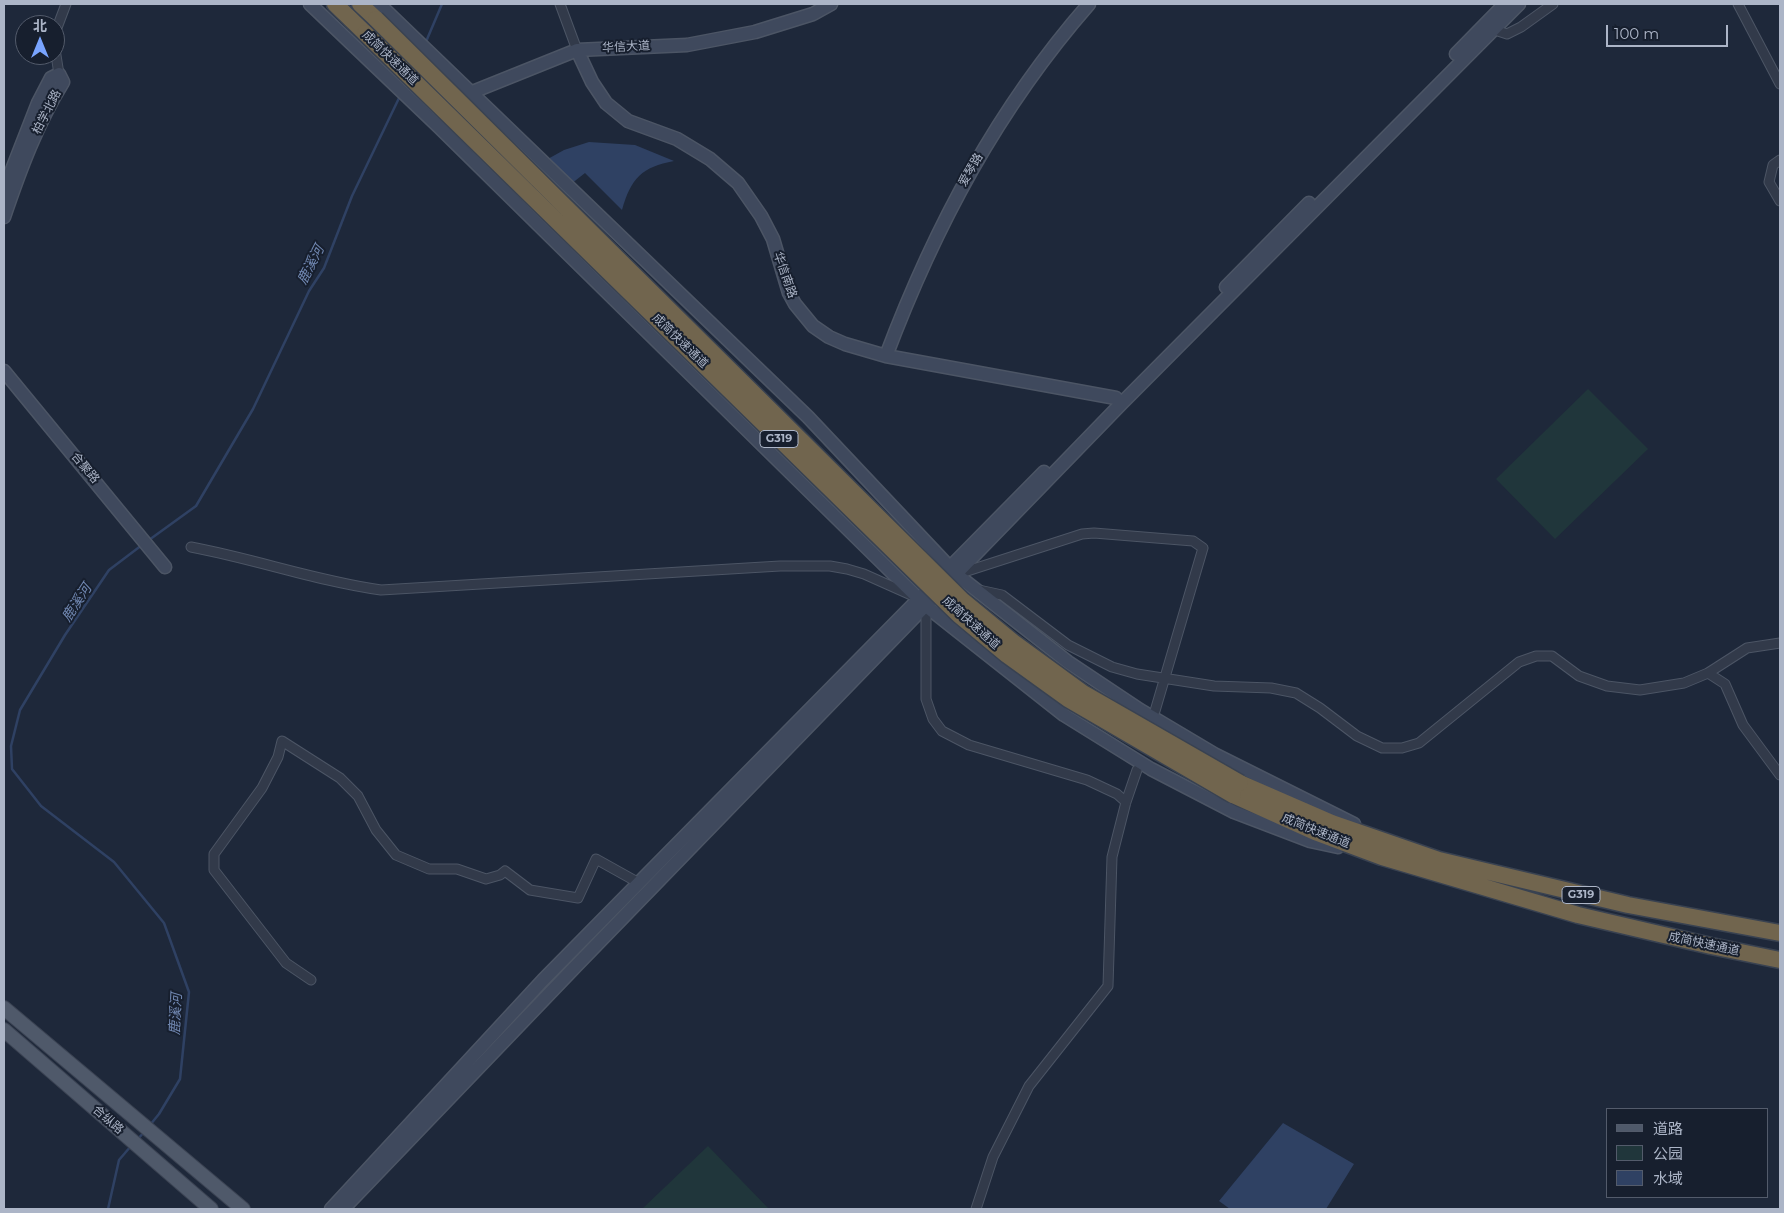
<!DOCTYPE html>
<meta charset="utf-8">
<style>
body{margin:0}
#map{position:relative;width:1784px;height:1213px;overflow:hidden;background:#1e283a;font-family:Montserrat,"Noto Sans SC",sans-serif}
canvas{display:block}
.frame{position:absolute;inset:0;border:5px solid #acb5c7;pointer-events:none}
.legend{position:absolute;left:1606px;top:1108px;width:162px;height:90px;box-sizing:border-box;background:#171f2e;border:1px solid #535b6b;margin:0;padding:6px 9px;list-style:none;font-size:15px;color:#acb5c7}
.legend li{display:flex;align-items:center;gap:10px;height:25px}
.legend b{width:25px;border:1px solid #535b6b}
.north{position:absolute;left:15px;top:15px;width:50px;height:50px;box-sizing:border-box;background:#171f2e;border:1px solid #535b6b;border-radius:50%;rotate:0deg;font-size:14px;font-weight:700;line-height:20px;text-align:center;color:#acb5c7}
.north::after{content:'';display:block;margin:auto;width:18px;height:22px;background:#79a4ff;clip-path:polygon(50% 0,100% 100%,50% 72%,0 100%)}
.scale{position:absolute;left:1606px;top:25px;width:122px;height:22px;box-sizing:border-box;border:2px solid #acb5c7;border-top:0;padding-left:6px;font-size:15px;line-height:18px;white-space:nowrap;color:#acb5c7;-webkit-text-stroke:4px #171f2e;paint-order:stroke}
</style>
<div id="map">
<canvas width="1784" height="1213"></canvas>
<div class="frame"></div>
<ul class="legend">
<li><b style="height:6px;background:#4f596a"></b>道路</li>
<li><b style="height:14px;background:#20363b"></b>公园</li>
<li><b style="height:14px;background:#2f4163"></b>水域</li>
</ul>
<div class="north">北</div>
<div class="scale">100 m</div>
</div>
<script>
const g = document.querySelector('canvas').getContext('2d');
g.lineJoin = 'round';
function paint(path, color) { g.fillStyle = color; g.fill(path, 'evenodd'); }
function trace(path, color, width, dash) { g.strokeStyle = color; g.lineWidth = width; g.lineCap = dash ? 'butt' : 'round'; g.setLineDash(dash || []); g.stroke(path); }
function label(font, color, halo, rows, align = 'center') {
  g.font = font + ' Montserrat,"Noto Sans SC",sans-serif'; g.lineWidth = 4; g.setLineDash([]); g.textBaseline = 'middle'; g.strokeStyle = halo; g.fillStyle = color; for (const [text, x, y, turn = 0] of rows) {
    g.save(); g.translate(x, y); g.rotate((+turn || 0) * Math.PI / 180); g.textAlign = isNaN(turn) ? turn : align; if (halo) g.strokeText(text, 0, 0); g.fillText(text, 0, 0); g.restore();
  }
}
paint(new Path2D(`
 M1588,389L1648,449L1555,539L1496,479Z
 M708,1146L769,1209H642Z`), '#20363b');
paint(new Path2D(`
 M589,142L635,145L674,161C642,167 631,178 622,210L585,173L571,184L546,160L564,150Z
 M1283,1123L1354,1164L1326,1209H1230L1219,1201Z`), '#2f4163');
trace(new Path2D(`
 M425,44L442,4
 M149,540L196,506L253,409L309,291L324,268L352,196L400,96
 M142,545L109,570L65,635L20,710L11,746L12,769L41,806L114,862L164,923L189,992L180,1079L159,1114L150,1125
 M137,1140L145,1131
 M108,1209L119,1160L131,1146`), '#2f4163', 2.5);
const street = new Path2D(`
 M560,4L577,50
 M1738,4L1780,84
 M1492,29L1507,34L1521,27L1553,4
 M55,33L66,4
 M55,49L59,74
 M1780,160L1773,165L1769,182L1780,201
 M191,547C255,559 317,581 381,590L780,566H830L847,569L864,574L911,595
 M958,574L1082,534L1094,533L1193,541L1203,548L1155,711
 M979,590L1002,595L1068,645L1112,667L1137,674L1214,686L1271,688L1296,693L1320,708L1357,736L1382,748H1402L1419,743L1519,662L1536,656H1552L1579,676L1607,686L1640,690L1684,683L1708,673L1747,648L1780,643
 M926,606V699L933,719L942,731L969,745L1087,780L1117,794L1126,802
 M1708,673L1725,684L1743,725L1780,775
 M311,980L286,963L214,870V854L262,788L278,757L282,741L340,778L358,796L376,830L396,855L429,869H457L486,879L500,875L505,871L530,890L578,898L596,859L639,883
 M976,1209L993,1157L1029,1086L1108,986L1112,857L1126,802L1137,770`);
const secondary = new Path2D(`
 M310,4L439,127L926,606L1064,715L1151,769L1234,812L1310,841L1338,847
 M379,4L808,417L956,574L1068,662L1140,710L1214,754L1354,824
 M577,50L592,82L606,103L628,121L677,139L710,159L738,183L761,216L773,239L789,293L795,304L813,326L829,337L845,344L886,356L1116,398L1121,404
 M1456,54L1505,4
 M465,95L577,50L687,45L755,32L813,14L831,4
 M4,190L38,103L51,78L59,74L63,82C37,124 20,170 4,217
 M1226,287L1309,203
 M886,356C935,226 998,108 1089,4
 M4,371L165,567
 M331,1209L543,980L1044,472
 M343,1209L575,967L1121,404L1519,4`);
const primary = new Path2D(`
 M4,1008L243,1209
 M4,1030L211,1209`);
const highway = new Path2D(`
 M335,4L365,33
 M360,4L376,19
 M1240,783L1332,823L1439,860L1628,905L1780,933
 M1233,795L1315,832L1382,857L1578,915L1711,946L1780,960`);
trace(street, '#4c5565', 11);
trace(secondary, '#4c5565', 15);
trace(primary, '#3b4353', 16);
trace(highway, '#394251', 19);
trace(street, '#323a4a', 9);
trace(secondary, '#3f495d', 12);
trace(primary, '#4f596a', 14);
trace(highway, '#71654e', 16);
const highwayBridge = new Path2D(`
 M376,19L962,600L1013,642L1083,693L1240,783
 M365,33L959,615L1007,655L1068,699L1233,795`);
trace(highwayBridge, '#394251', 19, []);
trace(highwayBridge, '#71654e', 16);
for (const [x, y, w] of [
 [779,439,38],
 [1581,895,38]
]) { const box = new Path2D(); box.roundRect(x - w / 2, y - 8.5, w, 17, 4); g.fillStyle = '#171f2e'; g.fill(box); trace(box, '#acb5c7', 1); }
label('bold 11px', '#acb5c7', null, [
 ["G319",779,439],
 ["G319",1581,895]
]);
label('12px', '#acb5c7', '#171f2e', [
 ["华信大道",626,47,-3],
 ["成简快速通道",390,58,44],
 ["柏学北路",47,112,-63],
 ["爱琴路",971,170,-60],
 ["华信南路",785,275,71],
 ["成简快速通道",680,341,44],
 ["合聚路",85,468,50],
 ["成简快速通道",971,623,42],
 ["成简快速通道",1316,831,22],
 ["成简快速通道",1704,944,12],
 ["合纵路",108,1120,41]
]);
label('italic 14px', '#7188b2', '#171f2e', [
 ["鹿溪河",311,265,-63],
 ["鹿溪河",77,603,-57],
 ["鹿溪河",176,1014,-87]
]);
</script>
